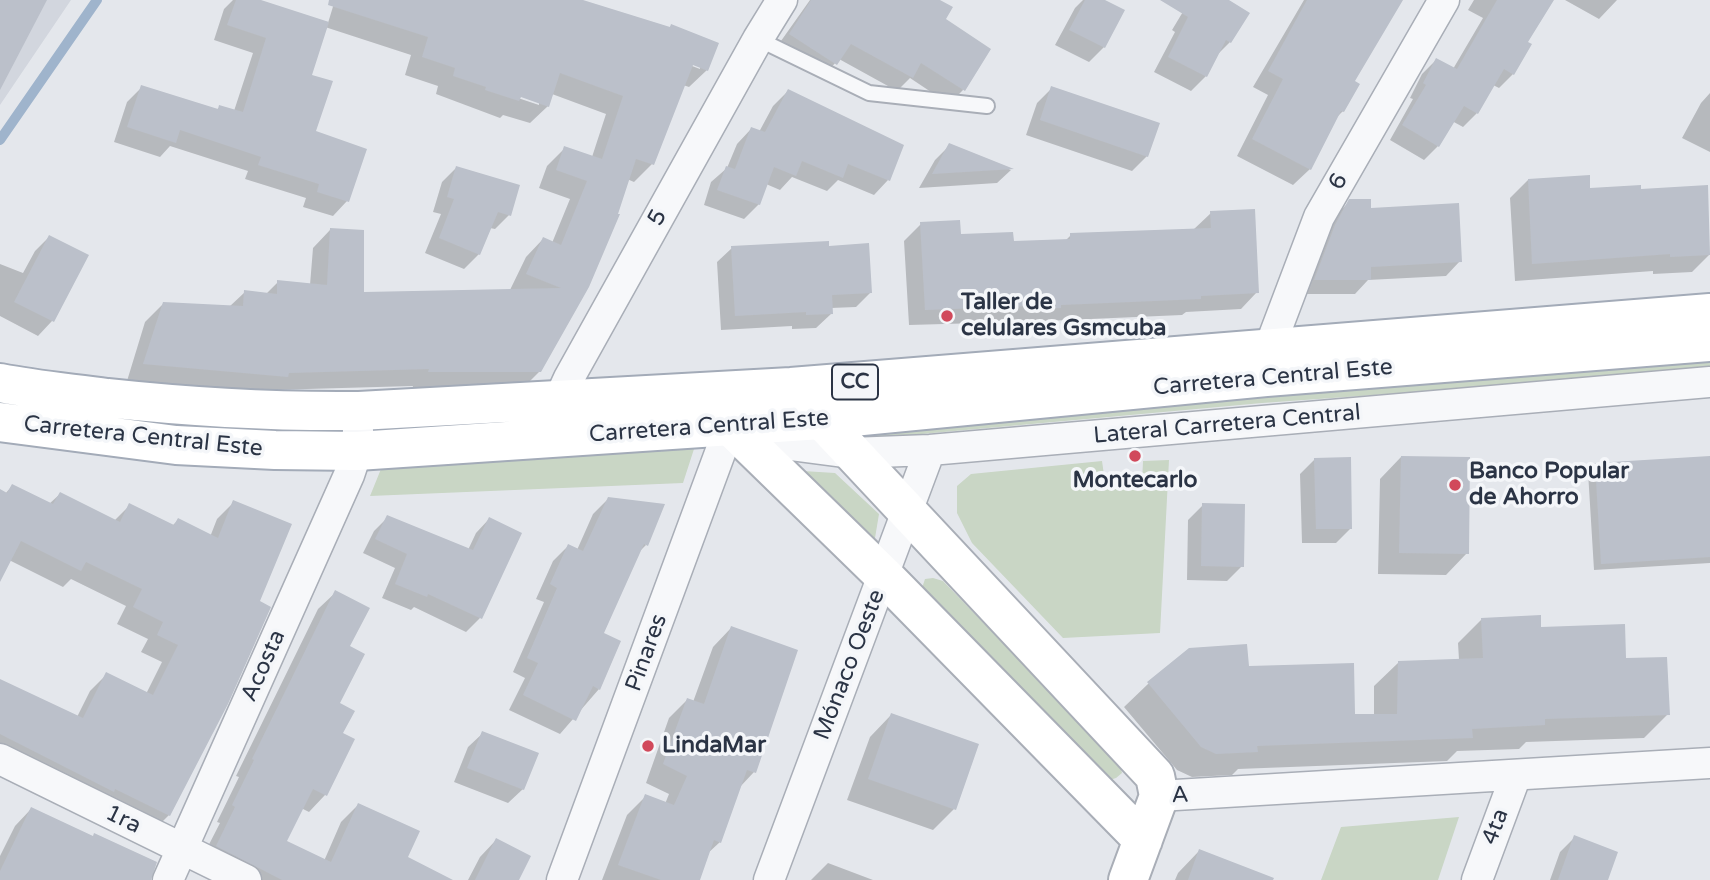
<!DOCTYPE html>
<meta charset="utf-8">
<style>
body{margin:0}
canvas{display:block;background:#e4e7ec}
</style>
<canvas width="1710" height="880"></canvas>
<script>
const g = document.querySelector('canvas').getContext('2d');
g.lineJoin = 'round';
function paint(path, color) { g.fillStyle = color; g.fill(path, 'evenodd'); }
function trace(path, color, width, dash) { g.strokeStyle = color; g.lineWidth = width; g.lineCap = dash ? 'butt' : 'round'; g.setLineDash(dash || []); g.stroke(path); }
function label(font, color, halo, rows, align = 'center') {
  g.font = font + ' "Varela Round",sans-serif'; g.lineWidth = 7; g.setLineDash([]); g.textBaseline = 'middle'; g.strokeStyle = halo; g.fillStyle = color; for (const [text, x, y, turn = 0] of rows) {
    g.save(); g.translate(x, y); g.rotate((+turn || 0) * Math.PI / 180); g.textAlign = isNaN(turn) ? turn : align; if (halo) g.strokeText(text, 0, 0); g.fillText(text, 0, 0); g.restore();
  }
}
paint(new Path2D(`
 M0,0H71L0,105Z`), '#d2d6de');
paint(new Path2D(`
 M1710,360V371L1262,403L878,438L869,428Z
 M694,449L683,483L370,496L381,469Z
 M1169,460L1160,633L1063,638L972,543L957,513V486L971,474L1102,461L1105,482L1142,483L1143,461Z
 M803,471L835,473L879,514L874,544Z
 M933,578L943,581L1120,764L1122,773L1116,778L1110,780L922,588L925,579Z
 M1459,817L1438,880H1321L1341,827Z`), '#c9d6c5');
paint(new Path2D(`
 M233,0H256L328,23L335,0H577L669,28L671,26L717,44L707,70L689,87L683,85L652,164L634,182L627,179L616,215H617L587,286L540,371L522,389H412L413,386L272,390L269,394L127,381L145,322L163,304L229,307L245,292L265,295L278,282L310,285L313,248L330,230L362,232V293L510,290L526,257L543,239L552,243L570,199L539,188L547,166L565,148L592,157L606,114L552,94L548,106L530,123L503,115L500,118L436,94L438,86L405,75L411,55L325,27L310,76L330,83L314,132L365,150L347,201L333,216L303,207L306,198L245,179L248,171L170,146L160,157L114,142L127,102L142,87L216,110L220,107L234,111L253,53L214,40L224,9ZM686,60L700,66V69L684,63ZM513,93L539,102V105L512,96Z
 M810,0H936L944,19L963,90L949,104L910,78L897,91L839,59L821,78L776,48Z
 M1083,0H1102L1104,47L1089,62L1055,45L1075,8Z
 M1190,0H1226L1230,42L1217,55L1206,76L1191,91L1154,72L1175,32L1172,30Z
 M1304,0H1401L1352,82L1343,111L1335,119L1310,169L1293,185L1237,156L1268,95L1253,87Z
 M1474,0H1552L1526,43L1513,74L1499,88L1493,85L1477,113L1463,127L1452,121L1438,146L1424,160L1390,140L1413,99L1410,98L1422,74L1436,60L1453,69L1483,18L1468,10Z
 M1565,0H1617L1599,19Z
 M1052,88L1147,156L1132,171L1026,135L1037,103Z
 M788,91L888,180L874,195L838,180L827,191L792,177L780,190L766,184L759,204L744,219L704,205L711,182L727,168L737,144L751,129L759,132L773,106Z
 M1710,93V152L1682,138L1701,103Z
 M950,145L1011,170L997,183L919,188L935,160Z
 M456,168L509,215L495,229L490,228L479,254L464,269L425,253L441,214L433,212L442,182Z
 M1528,180L1589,190H1640L1710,254L1692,272L1653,274V271L1515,281L1510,198Z
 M1350,201L1369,210L1460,261L1446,276L1368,280L1355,294H1301L1335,216Z
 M1211,213L1257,292L1241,309L1186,312L1182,315L1045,321L1042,324L1015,325V322L909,325L904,241L921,224L959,236L1012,243L1065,241L1071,235L1193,230Z
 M49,237L87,256L52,321L38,336L0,316V264L23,273L35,251Z
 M828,247L871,292L856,307L831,308V314L816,328L792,329V326L721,330L717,262L732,248Z
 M1401,457L1467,553L1446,575L1378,574L1380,479Z
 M1710,458V563L1594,570L1588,472L1595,465Z
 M1315,459L1351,528L1336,543H1302L1300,474Z
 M12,486L49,504L60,494L114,521L130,505L172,526L178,520L210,537L217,519L234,502L169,815L152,832L0,752V681L77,717L90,691L107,674L146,694L162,662L141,652L148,639L117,624L126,606L71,579L63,587L9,560L0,575V491L5,494Z
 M608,499L646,545L638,553L602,634L599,689L560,734L509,710L525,678L513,672L544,602L536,599L553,561L568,546L577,550L593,514Z
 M1203,505L1242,566L1227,581L1187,580L1188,520Z
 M388,517L468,550L476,533L489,519L480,618L466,632L414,607L411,610L382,598L395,568L363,553L374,531Z
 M335,593L348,647L338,704L341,734L353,740L325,795L309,812L301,808L284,842L324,861L341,822L358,805L406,858L449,880H236L200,862L220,823L217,822L239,777L236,776L318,609Z
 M1482,619L1625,660L1668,714L1644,738L1526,742L1519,749L1457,751L1447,761L1238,769L1232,775L1192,777L1177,770L1124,707L1148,684L1190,650L1248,668L1353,715H1374V686L1398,663L1459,660L1458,643Z
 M731,628L754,772L739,788L720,842L707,854L698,880H602L627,815L646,796L665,804L669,794L646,783L669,718L687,700L693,702L713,647Z
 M891,715L954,809L933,830L847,800L870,737Z
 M483,733L523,789L508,803L454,782L468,747Z
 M31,809L150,880H0V856L15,826Z
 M1575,837L1606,880H1550L1560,852Z
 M496,840L517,880H468L480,857Z
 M1199,851L1227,880H1175L1178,873Z
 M828,863L873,880H811Z`), '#0003');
trace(new Path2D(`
 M0,140L97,0`), '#9fb4cc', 10);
paint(new Path2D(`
 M0,0H47L0,90Z
 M236,0H261L329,22L312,75L333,81L316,131L367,149L349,202L317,192L319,184L258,165L261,157L180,130L176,143L127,127L141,85L218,109L219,105L243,112L266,38L227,25Z
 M329,0H583L670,27L671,24L719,43L708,71L693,65L654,165L636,159L618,214H620L589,287L541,372H428L429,369L289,373L288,377L143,364L163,302L243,306L244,290L277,294V280L327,285L330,228L364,230V292L561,288L526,274L543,237L561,245L587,181L556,170L564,146L602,159L623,96L560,73L549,107L521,97L519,101L485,90L486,87L453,76L455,68L422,57L428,37L328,5Z
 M811,0H940L953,7L946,19L991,49L965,91L921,63L913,78L851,44L837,65L789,34Z
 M1085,0H1105L1125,10L1105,48L1069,30Z
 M1160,0H1229L1250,13L1231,43L1226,40L1207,77L1168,57L1188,17Z
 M1307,0H1403L1355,81L1360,84L1344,112L1341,111L1311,170L1252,139L1283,79L1268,71Z
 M1497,0H1554L1528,42L1532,44L1514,75L1504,69L1478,114L1464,106L1439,147L1402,125L1426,85L1423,83L1436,58L1457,69Z
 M1051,86L1160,123L1148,157L1040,120Z
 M788,89L904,145L890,181L848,164L843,178L802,161L796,176L774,167L760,205L717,190L726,166L735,169L751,127L765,132Z
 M949,143L1014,169L932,174Z
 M456,166L520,185L511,216L498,212L480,255L439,238L454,199L447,197Z
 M1590,175V188L1641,185V189L1708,185L1710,255L1670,257V254L1532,264L1528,179Z
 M1349,199H1371V208L1459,203L1462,262L1371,267V280H1314L1335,225Z
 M1255,209L1259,293L1201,296V299L1061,305V308L1031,309V306L925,310L920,222L960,220L961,234L1013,232L1014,241L1070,239V233L1211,228L1210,211Z
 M49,235L89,255L54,322L14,302Z
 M829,241V246L869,243L872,293L832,295L833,314L806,315V312L735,316L731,246Z
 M1401,456L1470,457L1469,554L1399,553Z
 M1710,456V557L1601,564L1595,463Z
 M1351,457L1352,529H1316L1314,458Z
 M12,484L53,504L60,492L120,522L129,503L174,525L178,518L218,538L233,500L292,524L260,601L271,607L228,704L170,816L115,789L114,792L0,734V679L83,718L106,672L153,695L178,645L157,635L163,622L133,607L142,589L86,562L81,571L21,541L0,582V489L7,493Z
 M608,497L665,504L648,546L644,544L604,633L621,641L600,690L593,686L576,721L523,695L538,663L527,658L557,588L550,584L568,544L583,551Z
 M1202,503L1245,504L1244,567L1201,566Z
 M387,515L473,550L489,517L522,533L482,619L428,594L427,597L395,584L407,554L375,539Z
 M335,590L370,608L350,646L365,654L340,703L355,711L343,733L355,739L327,796L313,789L287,841L331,862L358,803L420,831L408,857L453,880H282L216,846L235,807L232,805L254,760L252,759Z
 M1541,615V627L1625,624L1626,658L1667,657L1670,715L1545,719V725L1472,729L1473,738L1257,746L1258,752L1216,754L1201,747L1147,682L1189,648L1247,644L1249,666L1354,663L1355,714H1397L1398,661L1483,658L1481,618Z
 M731,626L798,650L756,773L747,770L721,843L714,840L700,880H661L618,865L645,794L674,805L687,776L663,764L687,698L704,704Z
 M891,713L979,744L956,810L868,779Z
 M482,731L539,753L524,790L467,768Z
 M31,807L93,836L94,833L157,862L151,880H0V871Z
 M1574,835L1618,852L1608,880H1558Z
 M496,838L531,856L519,880H475Z
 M1199,849L1274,878L1273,880H1188Z`), '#bbc0ca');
const lane = new Path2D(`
 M758,39L869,93L987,106`);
const street = new Path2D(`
 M1267,367L1269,349L1319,217L1444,0
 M551,417L569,378L758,39L782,0
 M744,439L851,453L930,450L1710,382
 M0,759L246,880
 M1159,796L1710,763
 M168,880L349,475L357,451L358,430
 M562,880L730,426
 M769,880L930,450
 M1477,880L1516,775`);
const secondary = new Path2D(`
 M803,400L1155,776L1159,796L1128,880
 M718,403L730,426L884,576L1143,840`);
const primary = new Path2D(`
 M0,383C35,390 71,393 107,398C191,407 274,412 359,411L791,387L1710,313
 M0,422L176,445L275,450L357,451L821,420L1266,377L1710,342`);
trace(lane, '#a9aeb7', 18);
trace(street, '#a9aeb7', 33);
trace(secondary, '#a9aeb7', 42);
trace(primary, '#a3abb8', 42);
trace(lane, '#f7f8fa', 14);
trace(street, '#f7f8fa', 30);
trace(secondary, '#fff', 38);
trace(primary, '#fff', 38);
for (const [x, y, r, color] of [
 [947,316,7,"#d1495b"],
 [1135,456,7,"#d1495b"],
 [1455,485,7,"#d1495b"],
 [648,746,7,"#d1495b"]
]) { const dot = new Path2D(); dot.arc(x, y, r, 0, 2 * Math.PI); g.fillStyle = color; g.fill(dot); trace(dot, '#f4f6f9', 2.5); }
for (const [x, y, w] of [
 [855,382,46]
]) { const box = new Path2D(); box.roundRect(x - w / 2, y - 17.5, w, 35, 5); g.fillStyle = '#f4f6f9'; g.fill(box); trace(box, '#2b3445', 2); }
label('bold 21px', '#2b3445', null, [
 ["CC",855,382]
]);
label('23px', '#2b3445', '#f4f6f9', [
 ["6",1339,182,-60],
 ["5",658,218,-61],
 ["Carretera Central Este",1273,378,-5],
 ["Lateral Carretera Central",1227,425,-5],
 ["Carretera Central Este",709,427,-4],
 ["Carretera Central Este",143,437,6],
 ["Pinares",647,653,-70],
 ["Mónaco Oeste",850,665,-69],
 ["Acosta",264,666,-66],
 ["A",1180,796,-2],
 ["1ra",123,820,26],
 ["4ta",1496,827,-69]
]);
label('bold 23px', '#2b3445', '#f4f6f9', [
 ["Taller de",961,303],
 ["celulares Gsmcuba",961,329],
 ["Banco Popular",1469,472],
 ["de Ahorro",1469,498],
 ["Montecarlo",1135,481,"center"],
 ["LindaMar",662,746]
], 'left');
</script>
